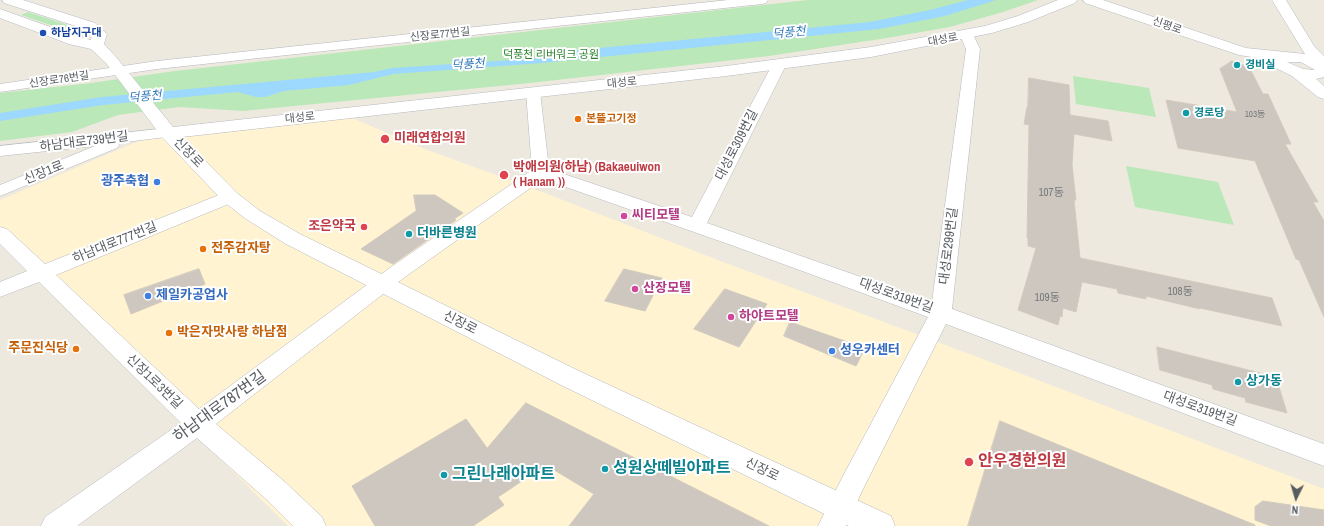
<!DOCTYPE html>
<meta charset="utf-8">
<style>
body{margin:0}
#map{position:relative;width:1324px;height:526px;overflow:hidden;background:#ede9df;font-family:"Archivo Narrow",sans-serif}
canvas{display:block}
.north{position:absolute;left:1276px;top:478px;width:40px;height:40px;-webkit-text-stroke:3px #fff;paint-order:stroke;rotate:185deg;font-size:11px;font-weight:700;line-height:16px;text-align:center;color:#585d62}
.north::after{content:'';display:block;margin:auto;width:14px;height:18px;background:#585d62;clip-path:polygon(50% 0,100% 100%,50% 72%,0 100%)}
</style>
<div id="map">
<canvas width="1324" height="526"></canvas>
<div class="north">N</div>
</div>
<script>
const g = document.querySelector('canvas').getContext('2d');
g.lineJoin = 'round';
function paint(path, color) { g.fillStyle = color; g.fill(path, 'evenodd'); }
function trace(path, color, width, dash) { g.strokeStyle = color; g.lineWidth = width; g.lineCap = dash ? 'butt' : 'round'; g.setLineDash(dash || []); g.stroke(path); }
function label(font, color, halo, rows, align = 'center') {
  g.font = font + ' "Archivo Narrow","Noto Sans KR",sans-serif'; g.lineWidth = 4; g.setLineDash([]); g.textBaseline = 'middle'; g.strokeStyle = halo; g.fillStyle = color; for (const [text, x, y, turn = 0] of rows) {
    g.save(); g.translate(x, y); g.rotate((+turn || 0) * Math.PI / 180); g.textAlign = isNaN(turn) ? turn : align; if (halo) g.strokeText(text, 0, 0); g.fillText(text, 0, 0); g.restore();
  }
}
paint(new Path2D(`
 M338,112L425,149L537,190L723,262L943,344L1324,489V526H288L0,241V200L167,129Z`), '#fff3d2');
paint(new Path2D(`
 M808,0H1038L1003,12L950,27L887,38L769,56L530,83L243,111L179,107L118,115L72,132L0,141V93L91,83L175,71Z
 M28,12L83,30L87,35L79,37L74,33L21,15Z
 M1073,76L1149,88L1156,117L1076,104Z
 M1126,166L1218,182L1234,225L1135,207Z`), '#bae8b8');
paint(new Path2D(`
 M968,0H996L945,16L879,29L542,63L393,74L349,85L284,91L265,97H256L238,92L103,105L0,121V113L102,97L374,72L392,68L542,58L558,52L870,22L930,10Z`), '#9dd8ff');
const building = new Path2D(`
 M1232,61L1249,67L1263,94H1268L1291,144H1285L1318,202H1313L1324,221V317L1299,260L1296,259L1255,161L1178,148L1166,100L1237,112L1220,69Z
 M1029,78L1069,85L1070,115L1108,121L1112,141L1074,134L1072,165L1076,200H1074L1080,258L1272,298L1282,326L1200,308V309L1146,296V299L1118,293L1117,289L1082,282L1076,312L1063,308L1062,317L1060,316L1058,325L1018,310L1036,248L1028,246V238H1027L1029,125L1024,124L1027,107L1029,108L1028,107Z
 M414,195H435L463,213L454,219L456,220L393,264L361,249L416,211Z
 M199,269L205,284L131,314L124,295Z
 M624,269L662,278L645,311L605,301Z
 M725,289L767,304L739,347L694,329Z
 M790,322L865,348L856,366L784,336Z
 M1157,347L1276,377L1287,413L1246,402L1245,398L1213,389L1212,385L1160,370Z
 M526,403L769,526H569L594,494L546,465L498,497L504,505L473,526H375L352,486L466,419L487,448Z
 M1000,421L1255,525V526H968Z
 M1263,501L1324,510V526H1271L1255,520V507Z`);
paint(building, '#cdc7c0');
trace(building, '#d2cabd', 1);
const street = new Path2D(`
 M728,0H768L766,3L762,4L157,69L0,92V84L157,61Z
 M967,31L972,32L980,49L952,309L1324,444V466L946,324L863,489L846,526H818L844,474L928,317L731,245L543,179L405,277L216,424L285,482L322,517L326,526H293L267,500L197,438L77,526H41L45,517L181,423L39,282L0,297V282L27,271L0,244V227L7,229L45,264L224,193L230,192L236,193L239,197L236,201L56,275L199,409L391,267L532,170L526,92L528,89L533,88L538,89L540,92L549,169L692,217L772,65L774,62L779,61L784,62L786,65L707,223L932,302L966,49L960,35L962,32Z
 M168,128L174,130L176,133L174,136L118,143L119,145L117,148L0,196V185L95,146L0,156V146Z`);
const secondary = new Path2D(`
 M2,0H23L95,23L107,34L104,44L116,57L173,127L726,66L871,47L985,26L1018,16L1058,0H1077L1075,3L1028,22L992,33L871,57L726,76L182,137L237,193L260,211L300,234L579,371L891,516L895,526H849L561,385L286,244L246,219L223,201L162,137L106,63L91,49L69,44L0,18V9L78,37L91,40L92,35L85,29L4,3Z
 M1083,0H1103L1246,48L1305,54L1272,0H1286L1314,46L1324,56V77L1316,79L1324,86V99L1318,97L1292,76L1276,68L1271,60L1239,55L1085,3ZM1287,62H1301L1315,70L1303,69Z`);
trace(street, '#b5b8be', 1);
trace(secondary, '#b5bac0', 1);
paint(street, '#fff');
paint(secondary, '#fff');
for (const [x, y, r, color] of [
 [43,33,4,"#1a4fb4"],
 [1237,65,4,"#0f9aa8"],
 [1186,113,4,"#0f9aa8"],
 [578,119,4,"#e8710a"],
 [385,139,5,"#e0444e"],
 [504,175,5,"#e0444e"],
 [157,182,4,"#3f7fe0"],
 [624,216,4,"#d1479c"],
 [364,227,4,"#e0444e"],
 [409,234,4,"#0f9aa8"],
 [203,249,4,"#e8710a"],
 [635,289,4,"#d1479c"],
 [148,296,4,"#3f7fe0"],
 [731,317,4,"#d1479c"],
 [169,333,4,"#e8710a"],
 [76,349,4,"#e8710a"],
 [832,351,4,"#3f7fe0"],
 [1238,382,4,"#0f9aa8"],
 [969,462,5,"#e0444e"],
 [605,469,4,"#0f9aa8"],
 [444,475,4,"#0f9aa8"]
]) { const dot = new Path2D(); dot.arc(x, y, r, 0, 2 * Math.PI); g.fillStyle = color; g.fill(dot); trace(dot, '#fff', 1.5); }
label('9px', '#75787a', null, [
 ["103동",1255,115]
]);
label('11px', '#585d62', '#fff', [
 ["신평로",1167,26,19],
 ["신장로77번길",440,35,-6],
 ["대성로",943,40,-11],
 ["신장로76번길",59,80,-8],
 ["대성로",622,83,-6],
 ["대성로",300,118,-6]
]);
label('bold 11px', '#164399', '#fff', [
 ["하남지구대",51,33]
], 'left');
label('11px', '#2c852d', '#fff', [
 ["덕풍천 리버워크 공원",551,55]
]);
label('bold 11px', '#0d838f', '#fff', [
 ["경비실",1245,65],
 ["경로당",1194,113]
], 'left');
label('bold 11px', '#c56008', '#fff', [
 ["본뜰고기정",586,119]
], 'left');
label('11px', '#75787a', null, [
 ["107동",1051,193],
 ["108동",1180,292],
 ["109동",1047,298]
]);
label('italic 12px', '#3079ba', '#fff', [
 ["덕풍천",789,33,-5],
 ["덕풍천",468,65,-4],
 ["덕풍천",145,97,-5]
]);
label('bold 13px', '#be3a42', '#fff', [
 ["미래연합의원",394,139],
 ["박애의원(하남) (Bakaeuiwon",513,168],
 ["( Hanam ))",513,183],
 ["조은약국",356,227,"right"]
], 'left');
label('13px', '#585d62', '#fff', [
 ["하남대로739번길",84,142,-7],
 ["대성로309번길",737,145,-63],
 ["신장로",188,153,46],
 ["신장1로",44,173,-22],
 ["하남대로777번길",115,243,-22],
 ["대성로299번길",949,246,-83],
 ["대성로319번길",896,296,20],
 ["신장로",460,323,27],
 ["신장1로3번길",154,382,44],
 ["대성로319번길",1200,409,20],
 ["신장로",762,470,26]
]);
label('bold 13px', '#366cbe', '#fff', [
 ["광주축협",149,182,"right"],
 ["제일카공업사",156,296],
 ["성우카센터",840,351]
], 'left');
label('bold 13px', '#b23c85', '#fff', [
 ["씨티모텔",632,216],
 ["산장모텔",643,289],
 ["하야트모텔",739,317]
], 'left');
label('bold 13px', '#0d838f', '#fff', [
 ["더바른병원",417,234],
 ["상가동",1246,382]
], 'left');
label('bold 13px', '#c56008', '#fff', [
 ["전주감자탕",211,249],
 ["박은자맛사랑 하남점",177,333],
 ["주문진식당",68,349,"right"]
], 'left');
label('16px', '#585d62', '#fff', [
 ["하남대로787번길",220,407,-36]
]);
label('bold 16px', '#be3a42', '#fff', [
 ["안우경한의원",978,462]
], 'left');
label('bold 16px', '#0d838f', '#fff', [
 ["성원상떼빌아파트",613,469],
 ["그린나래아파트",452,475]
], 'left');
</script>
